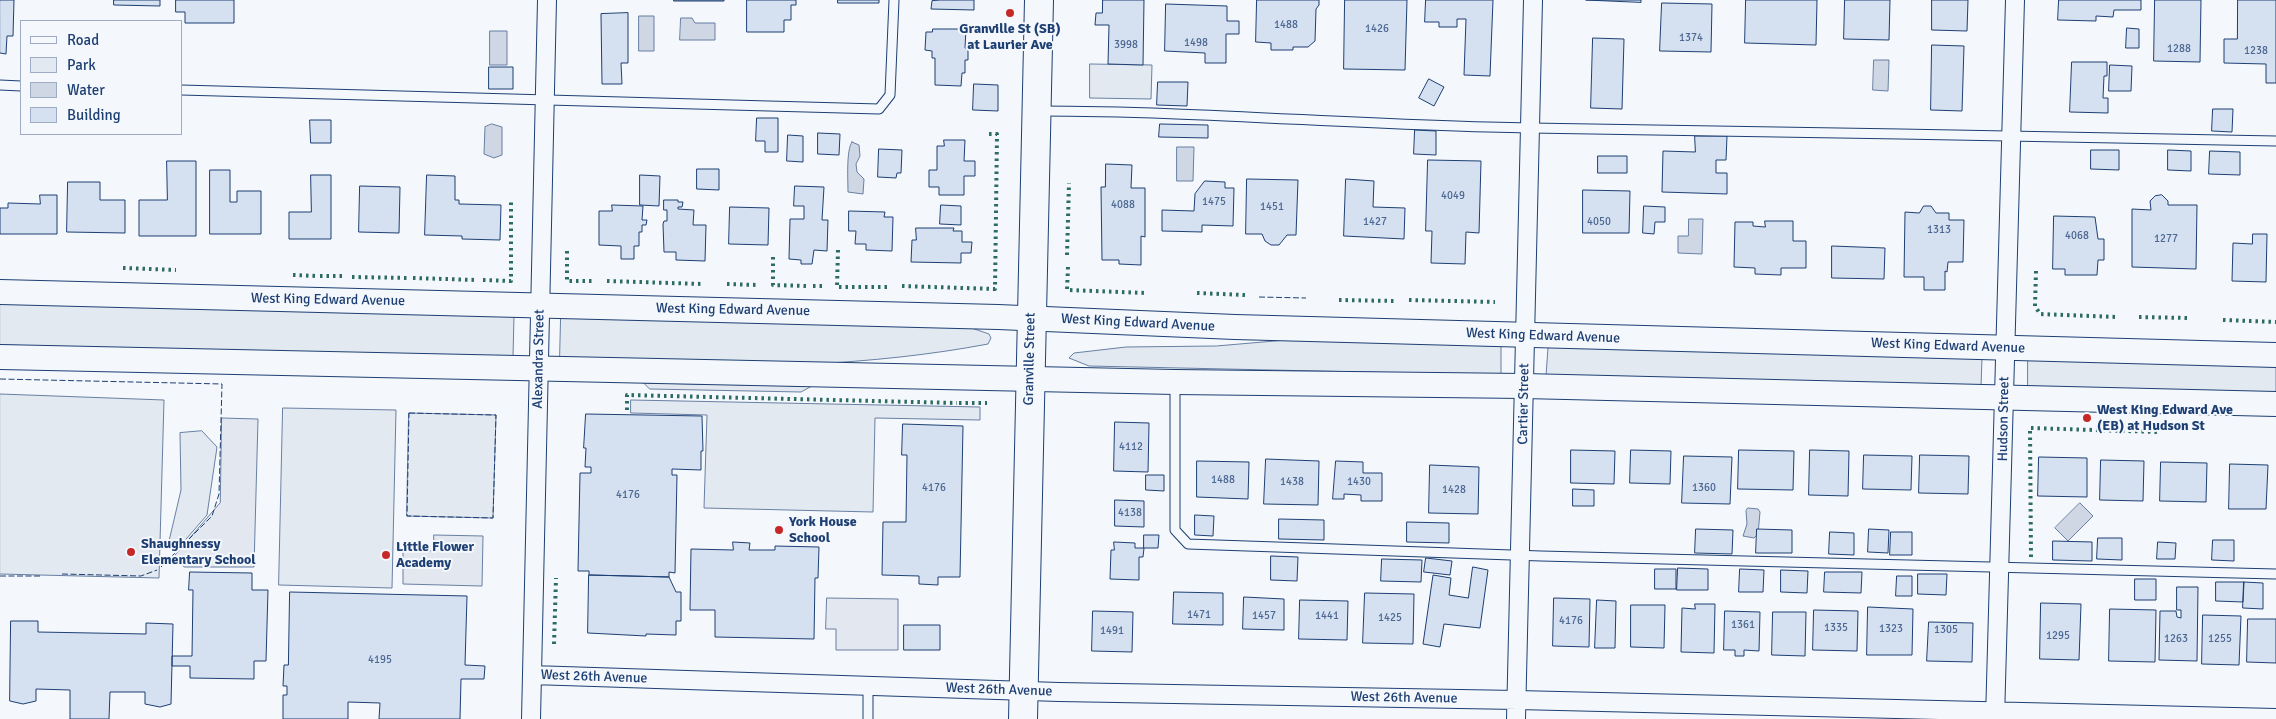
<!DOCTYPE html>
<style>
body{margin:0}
#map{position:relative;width:2276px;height:719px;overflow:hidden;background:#f4f7fb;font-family:Signika,sans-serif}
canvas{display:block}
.legend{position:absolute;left:20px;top:20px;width:162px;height:115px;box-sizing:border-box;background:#f4f7fb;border:1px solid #9eadc5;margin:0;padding:6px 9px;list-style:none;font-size:15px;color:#1d3f73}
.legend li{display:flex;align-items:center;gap:10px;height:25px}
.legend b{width:25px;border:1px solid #9eadc5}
</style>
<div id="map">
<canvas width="2276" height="719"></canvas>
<ul class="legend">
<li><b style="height:6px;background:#f4f7fb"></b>Road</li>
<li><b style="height:14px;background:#e3e9f0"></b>Park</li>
<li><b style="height:14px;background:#cfd7e4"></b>Water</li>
<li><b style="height:14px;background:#d5e0f0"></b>Building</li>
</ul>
</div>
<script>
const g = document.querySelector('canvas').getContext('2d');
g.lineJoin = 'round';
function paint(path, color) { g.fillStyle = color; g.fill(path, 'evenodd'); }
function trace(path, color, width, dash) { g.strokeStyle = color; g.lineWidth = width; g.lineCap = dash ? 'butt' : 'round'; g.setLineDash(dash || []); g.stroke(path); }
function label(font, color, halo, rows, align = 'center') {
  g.font = font + ' Signika,sans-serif'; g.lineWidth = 4; g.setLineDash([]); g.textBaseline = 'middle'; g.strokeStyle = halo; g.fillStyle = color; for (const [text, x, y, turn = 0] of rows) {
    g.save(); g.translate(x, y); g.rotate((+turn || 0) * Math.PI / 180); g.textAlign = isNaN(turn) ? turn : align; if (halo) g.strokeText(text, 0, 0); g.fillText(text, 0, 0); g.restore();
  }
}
const green = new Path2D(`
 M1090,64L1152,65L1151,99L1090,98Z
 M0,303L514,315L513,357L0,345Z
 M561,317L966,326L989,334L991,338L988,344C930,355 870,361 812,364L560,358Z
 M1287,340L1501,346V375L1089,366L1069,358L1074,353L1126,347L1216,346Z
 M1556,347L1982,358L1981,387L1546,376L1548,348Z
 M2028,359L2276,364V394L2028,388Z
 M0,394L164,400L159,578L0,574Z
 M631,400L980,407V420L875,418L873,512L704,508L707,415L631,413Z
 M283,408L396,410L392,588L279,585Z
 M409,413L496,415L493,518L407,516Z
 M202,431L217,447L207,515L180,546L169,541L181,490L180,433Z`);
paint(green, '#e3e9f0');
trace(green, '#687fa3', 1);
const parking = new Path2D(`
 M644,383L812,386L801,392L650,389Z
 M222,418L258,419L254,567H184L175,555L220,503Z
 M434,535L483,536L482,586L403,584V550L434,551Z
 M827,598L898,599V650H836V629H826Z`);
paint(parking, '#e3e8f0');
trace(parking, '#687fa3', 1);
const water = new Path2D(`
 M639,16H654V51H639Z
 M681,18H692L695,23H715V40H680Z
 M490,31H507V65H490Z
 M1874,60H1889L1888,91L1873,90Z
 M492,124L502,127V155L494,158L484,154L485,127Z
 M852,142L859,145L860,156L856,164L857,172L864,179L863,194L848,192C848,181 846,150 852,142Z
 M1177,147H1194L1193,181H1177Z
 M1689,219H1703L1702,254L1678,253V236H1688Z
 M2080,503L2093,516L2068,541L2055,528Z
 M1748,508L1758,509L1760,512L1758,534L1754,538L1743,536L1747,524L1746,511Z`);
paint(water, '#cfd7e4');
trace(water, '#687fa3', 1);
const building = new Path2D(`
 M0,0H14L13,36H7L6,54L0,53Z
 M114,0H160V6L114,5Z
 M176,0H234V23H185V12H176Z
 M674,0H724V1H674Z
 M747,0H796V5H791V20H784V32H747Z
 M838,0H879V3H838Z
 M941,0H974V10L931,9L932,1Z
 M1103,0H1144L1143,65L1108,64L1109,25H1095L1096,13H1102Z
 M1257,0H1319V5L1316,9L1315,41L1308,47H1293V50H1271V43L1256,42Z
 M1345,0H1407L1405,70L1344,69Z
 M1426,0H1493L1490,76L1464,75L1466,19H1457V27H1439V22H1425Z
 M1586,0H1641V2Z
 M1746,0H1817L1816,45L1745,43Z
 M1845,0H1890L1889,40L1844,39Z
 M1932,0H1968L1967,31L1932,30Z
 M2059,0H2141V10H2114L2113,17L2096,16V21L2058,20Z
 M2155,0H2201L2200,62L2154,61Z
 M2238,0H2276V83H2266V64L2224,63V39H2237Z
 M1662,3L1712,4L1711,52L1660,51Z
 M1166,4L1227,6V21H1239V34H1226V63H1205V53L1165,51Z
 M628,13V63H621L622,84H602L601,14Z
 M2127,28L2139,29V48H2126Z
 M933,29H966L965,48H968V60H965V73H962L961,86L935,85V58H932V51L925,50L926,32H932Z
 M1593,38L1624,39L1622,109L1591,108Z
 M1932,45L1964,46L1962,111L1931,110Z
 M2072,62H2107V76H2104L2103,98H2108V113L2070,112Z
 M2110,65L2132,66L2131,91H2109Z
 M489,67H513V89H489Z
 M1429,79L1444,87L1434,106L1419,98Z
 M1158,82H1188L1187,106L1157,105Z
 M974,84L998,85V111L973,110Z
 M2213,109H2233L2232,132L2212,131Z
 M757,118H778V152H765V141H756Z
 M310,120H331V143H311Z
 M1160,124L1208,125V138L1159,137Z
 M1415,130L1436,131V155L1414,154Z
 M818,133L840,134L839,155L818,154Z
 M788,135L803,136V162L787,161Z
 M1695,136H1727L1726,160H1716V173H1727V194L1662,192L1663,151L1695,152Z
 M944,140H965L964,161H975V176H964V195H939V187H929V170H937V146H944Z
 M879,149L902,150L901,173H897L896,178L878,177Z
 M2091,150H2119V170L2091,169Z
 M2168,150L2191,151V171L2168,170Z
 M2210,151L2240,152V175L2209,174Z
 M1598,156H1627V173H1598Z
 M1428,160L1481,161L1479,233L1466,232L1465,264L1431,263L1432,231H1426Z
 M167,161H196V236H139V200H167Z
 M1106,164L1132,165L1131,188H1145V237L1141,236V265L1119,264V260H1102L1101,187H1105Z
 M697,169H719V190L697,189Z
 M210,170H230V202H237V191H261V234H210Z
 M311,175H331V239H289V212H311Z
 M427,175L455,176V200H459V204L501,205L500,240L462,239V236L425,235Z
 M640,175L660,176L659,206L640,205Z
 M1247,179L1298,180L1296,235H1287L1279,245H1271L1265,241L1262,234H1246Z
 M1346,179L1374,181L1373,207L1405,208L1404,239L1344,236Z
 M1205,181L1225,182V188H1234L1233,226L1202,225V232L1162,231V210L1194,211L1195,194Z
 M68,182H100V200H125V233L67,232Z
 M360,186L400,187L399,233L359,232Z
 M795,186L824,187L822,220H828L827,251L814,250L812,264H801V260L789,259L790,219H804V206H794Z
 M1583,190L1630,191L1629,233H1583Z
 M40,195H57V234H0V208H8V203L40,204Z
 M2162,195L2168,201V205H2197L2196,269L2132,267V209L2151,210L2150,201L2155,196Z
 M664,200H678V202H683L682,207H678V209L694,210L693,225H706L705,261L676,260V252H664L663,224L664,221H667V210H664Z
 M612,205L643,206L642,220H647L646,225H642V232H639V246H634V259H621V246L599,245V211H612Z
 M941,205L961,206V225L940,224Z
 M1644,206L1665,207V222H1655L1654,234L1643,233Z
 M1924,206H1931L1936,213H1949V220H1964L1963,262H1948L1947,272L1945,271V290H1924V277H1904L1905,212L1919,213Z
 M730,207L769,208L768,245L729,244Z
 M849,211L885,212L884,217H893L892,251L866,250V244H855L856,231H849Z
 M2054,216L2095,217L2098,239H2104V260H2098L2097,275H2065V269H2053Z
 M1765,221H1793V241H1806V268H1781V275L1755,274V268L1734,267L1735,222H1753V226L1765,227Z
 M916,228H954L953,231H962V242H972L971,253H961V263L911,262L912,240H916Z
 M2253,234H2267L2266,282L2232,281L2233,243L2252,244Z
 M1832,246L1885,248L1884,279L1832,278Z
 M586,414L702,416L703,451H701V470L672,469V475H677L675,573L669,572V577L589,575V571H578L580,473H591V467H585L586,448H584Z
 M1115,422L1149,423L1148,472L1114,471Z
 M903,424L963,426L960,577H938V585L919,584V576L882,575L883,522H906L907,455H902Z
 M1571,450L1615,451L1614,484L1571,483Z
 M1631,450L1671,451L1670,484L1630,483Z
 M1739,450L1794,451L1793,490L1738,489Z
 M1810,450L1849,451L1848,496L1809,495Z
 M1864,455L1912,456L1911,490L1863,489Z
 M1920,455L1969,456L1968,494L1919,493Z
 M1684,456L1732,457L1730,504L1682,503Z
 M2039,457L2087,458V497L2038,496Z
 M1266,459L1319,461L1318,505L1264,504Z
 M2101,460L2144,461L2143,501L2100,500Z
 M1197,461L1249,462L1248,499L1197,497Z
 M1336,461L1363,462V473H1382V501H1361V495L1344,494V499H1333Z
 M2161,462L2207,463L2206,502L2160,501Z
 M2230,464L2268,465L2266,509H2229Z
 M1430,465L1479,467L1478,514L1429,513Z
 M1146,475H1164V491L1146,490Z
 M1573,489L1594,490V506H1573Z
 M1115,500L1144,501V527L1115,526Z
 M1195,515L1214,516L1213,536L1195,535Z
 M1279,519L1324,520V540L1279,539Z
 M1407,522L1449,523V543L1407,542Z
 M1696,529L1733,530L1732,554L1695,553Z
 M1757,529L1792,530V553H1756Z
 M1869,529L1889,530L1888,553L1868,552Z
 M1830,532L1854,533V555L1829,554Z
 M1891,532H1912V555H1890Z
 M1144,535H1159L1158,548H1144Z
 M2098,538H2122V560L2097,559Z
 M2213,540H2234V561L2212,560Z
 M2053,541L2092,542V561L2053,560Z
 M733,542L750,543L749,550H775V546L819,547L818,578H815L814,639L715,637V610H690L691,549L733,550Z
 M1114,542L1135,543V548H1144L1143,557H1139V580L1110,579L1111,550H1114Z
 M2158,542L2176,543L2175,559H2157Z
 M1271,556L1298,557L1297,581L1271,580Z
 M1426,558L1452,561L1450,575L1424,572Z
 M1382,559L1422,560L1421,582L1381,581Z
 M1473,567L1488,570L1480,628L1444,624L1440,647L1423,644L1433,575L1451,578L1449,595L1468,598Z
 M1678,568L1708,569V590H1677Z
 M1655,569H1676V589H1655Z
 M1740,569L1764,570L1763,592H1739Z
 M1781,570L1808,571L1807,593L1781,592Z
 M190,572L252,573V590H268L266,661H254V679L190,678V666H172V656H192L193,590H189Z
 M1825,572H1862L1861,593L1824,592Z
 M1918,574H1947L1946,595L1918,594Z
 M589,575L669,577L676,592H681V621H676V635L646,634V636L588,633Z
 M1897,576H1912V596H1896Z
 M2135,579H2156V600H2135Z
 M2216,582H2244L2243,602L2216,601Z
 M2244,582L2263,583V609L2243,608Z
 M2177,587H2198L2197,661L2159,660L2160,611H2176L2177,617L2181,618V610H2177Z
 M290,592L467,596L465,665L485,666L484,679H461L460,719H379L380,703L348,702V719H283V695H287V686H283L284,665H288Z
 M1174,592L1223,593V625L1173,624Z
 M1365,593L1414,594L1413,644L1363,643Z
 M1244,597L1284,599V630L1243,629Z
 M1554,598L1590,599L1589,647L1553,646Z
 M1300,600L1348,601L1347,640L1299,639Z
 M1597,600L1616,601L1615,648H1595Z
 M2041,603L2081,604L2079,660L2040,659Z
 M1695,604H1715L1714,653L1681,652L1682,608L1695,609Z
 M1631,605H1665L1664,648L1631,647Z
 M1868,607L1913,609L1912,655H1867Z
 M2110,609L2156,610L2155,662L2109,661Z
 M1814,610L1858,611L1857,651L1813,650Z
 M1093,611L1133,612L1132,652L1092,651Z
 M1725,611L1760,612L1759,651L1744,650V656H1735V650H1724Z
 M1773,612H1806L1805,656L1772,655Z
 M2203,615L2241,616L2239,665L2202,664Z
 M2248,619H2276V663L2247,662Z
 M11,621H38V632L146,634V623L173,624L171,704L160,707L145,704V692H110L109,719H70V690L36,689V701L23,704L10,701Z
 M1929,622L1973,623L1972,662L1927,661Z
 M904,625H940V650H904Z`);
paint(building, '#d5e0f0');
trace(building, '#1d3f73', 1);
const service = new Path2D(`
 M0,85L21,86
 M181,90L879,109L890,95L894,0
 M1039,111C1203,111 1366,126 1530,128C1779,133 2027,135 2276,141
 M1175,382V530L1188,544L1541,556L2276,574
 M868,719V686`);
const minor = new Path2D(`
 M532,675L1059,692L1517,700L2276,718
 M531,719L547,0
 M1516,719L1533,0
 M1995,719L2015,0`);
const secondary = new Path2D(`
 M0,292L998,317L1235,327L2276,355
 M0,357L1175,382L1524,386L2276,404`);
const trunk = new Path2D(`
 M1023,719L1039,0`);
trace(service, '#1d3f73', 11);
trace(minor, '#1d3f73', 20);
trace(secondary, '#1d3f73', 26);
trace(trunk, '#1d3f73', 30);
trace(service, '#f4f7fb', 9);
trace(minor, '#f4f7fb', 18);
trace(secondary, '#f4f7fb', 24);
trace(trunk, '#f4f7fb', 28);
trace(new Path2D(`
 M838,250L837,287H888
 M567,251V281H594
 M1067,255L1069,183
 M773,257V285L807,286
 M1068,267L1067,290L1147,293
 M123,268L176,270
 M2036,271L2035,306L2040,314L2116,317
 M293,275L317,276
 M320,276H342
 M352,277L410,278
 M413,278L476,280
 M483,280L511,281V201
 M607,281L702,284
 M727,284L758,285
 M813,286H822
 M902,286L995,289L997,134H989
 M1197,293L1245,295
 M1339,300L1394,301
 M1409,300L1495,302
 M2139,317L2187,318
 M2223,320L2276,322
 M959,403H987
 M627,410V395L957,403
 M2031,557L2030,428L2158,432
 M554,644L556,578`), '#2c6c60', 4, [2.5, 4]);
trace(new Path2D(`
 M1259,297L1306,298
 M0,379L222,384L219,494L212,516L161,567
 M409,413L496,415L493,518L407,516Z
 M62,574L141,576L157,570
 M0,576H42`), '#1d3f73', 1, [6, 2.5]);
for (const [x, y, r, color] of [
 [1010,13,5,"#c62828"],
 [2087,418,5,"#c62828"],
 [779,530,5,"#c62828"],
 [131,552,5,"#c62828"],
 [386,555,5,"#c62828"]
]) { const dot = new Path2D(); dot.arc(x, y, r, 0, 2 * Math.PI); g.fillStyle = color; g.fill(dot); trace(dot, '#f4f7fb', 2); }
label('11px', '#4b6792', null, [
 ["1488",1286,25],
 ["1426",1377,29],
 ["1374",1691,38],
 ["1498",1196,43],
 ["3998",1126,45],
 ["1288",2179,49],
 ["1238",2256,51],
 ["4049",1453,196],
 ["1475",1214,202],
 ["4088",1123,205],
 ["1451",1272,207],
 ["1427",1375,222],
 ["4050",1599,222],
 ["1313",1939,230],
 ["4068",2077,236],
 ["1277",2166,239],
 ["4112",1131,447],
 ["1488",1223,480],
 ["1438",1292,482],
 ["1430",1359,482],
 ["4176",934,488],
 ["1360",1704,488],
 ["1428",1454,490],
 ["4176",628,495],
 ["4138",1130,513],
 ["1471",1199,615],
 ["1457",1264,616],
 ["1441",1327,616],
 ["1425",1390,618],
 ["4176",1571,621],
 ["1361",1743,625],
 ["1335",1836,628],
 ["1323",1891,629],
 ["1305",1946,630],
 ["1491",1112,631],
 ["1295",2058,636],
 ["1263",2176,639],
 ["1255",2220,639],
 ["4195",380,660]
]);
label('bold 14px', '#1d3f73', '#f4f7fb', [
 ["Granville St (SB)",1010,29,"center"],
 ["at Laurier Ave",1010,45,"center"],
 ["West King Edward Ave",2097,410],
 ["(EB) at Hudson St",2097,426],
 ["York House",789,522],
 ["School",789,538],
 ["Shaughnessy",141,544],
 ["Elementary School",141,560],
 ["Little Flower",396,547],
 ["Academy",396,563]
], 'left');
label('14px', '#1d3f73', '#f4f7fb', [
 ["West King Edward Avenue",328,300,1],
 ["West King Edward Avenue",733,310,1],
 ["West King Edward Avenue",1138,323,3],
 ["West King Edward Avenue",1543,336,2],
 ["West King Edward Avenue",1948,346,2],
 ["Alexandra Street",539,359,-89],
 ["Granville Street",1030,359,-89],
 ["Cartier Street",1524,404,-89],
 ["Hudson Street",2004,419,-89],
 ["West 26th Avenue",594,677,2],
 ["West 26th Avenue",999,690,2],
 ["West 26th Avenue",1404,698,1]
]);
</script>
